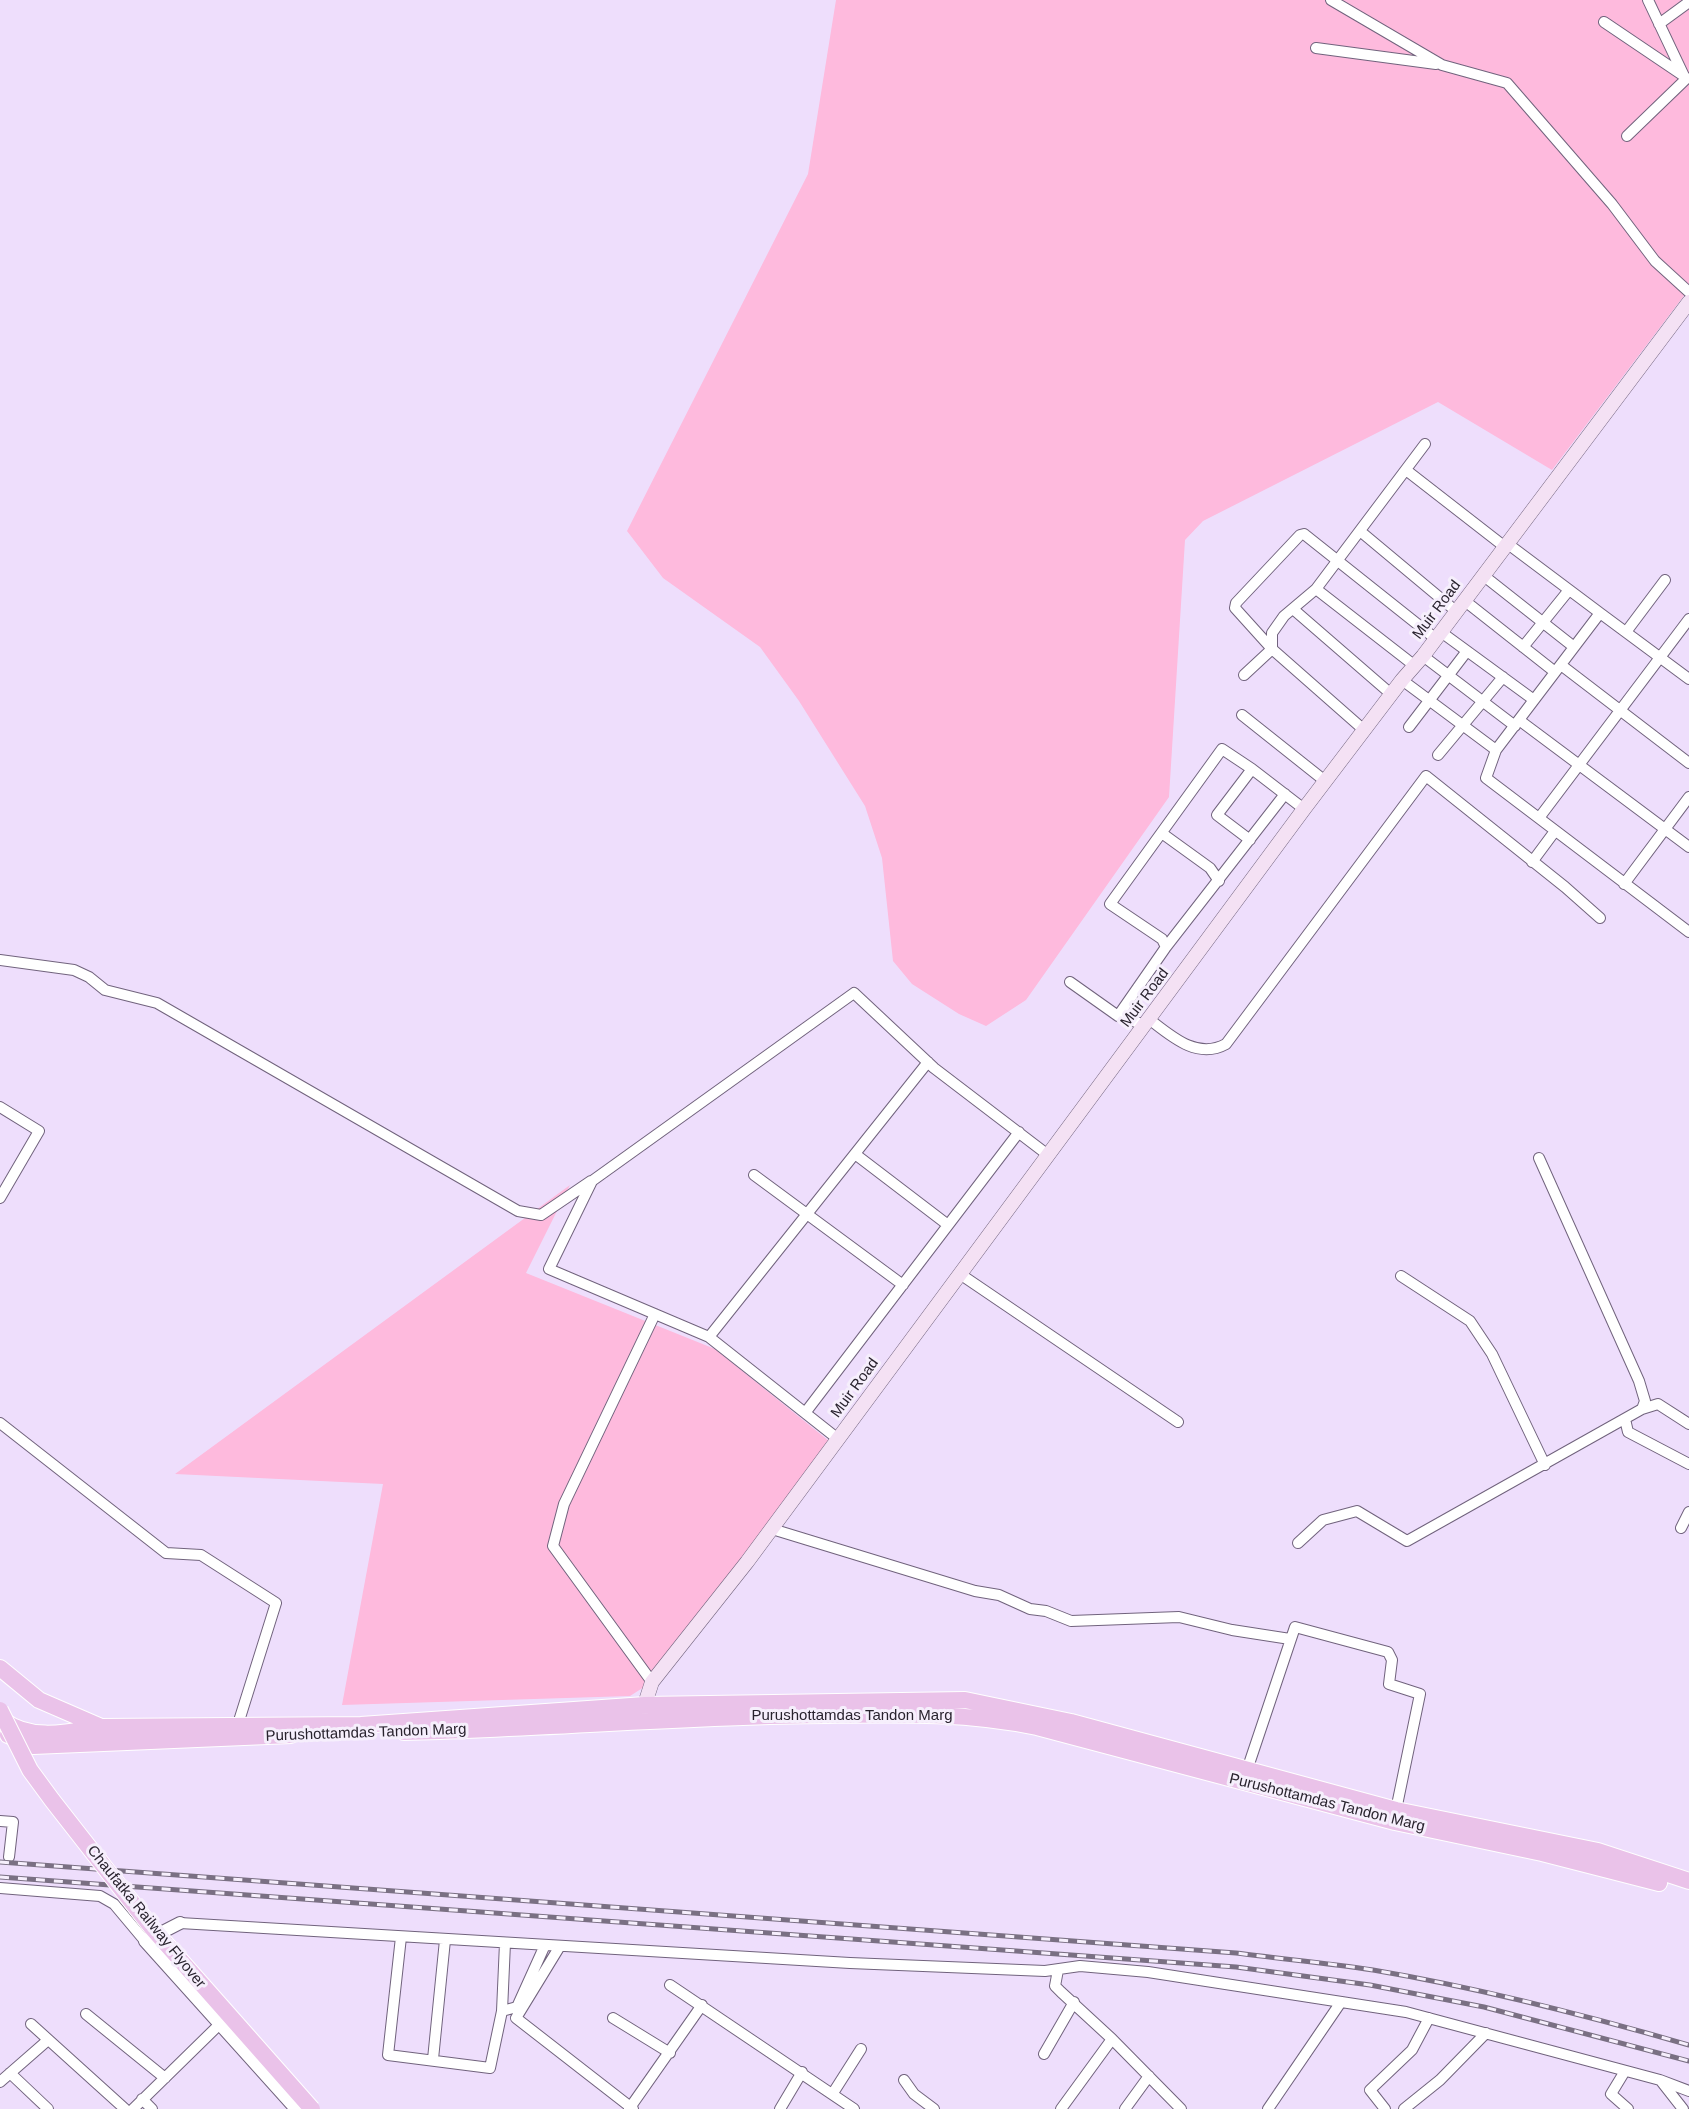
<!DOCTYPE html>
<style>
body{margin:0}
canvas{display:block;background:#eedefc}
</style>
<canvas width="1689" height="2109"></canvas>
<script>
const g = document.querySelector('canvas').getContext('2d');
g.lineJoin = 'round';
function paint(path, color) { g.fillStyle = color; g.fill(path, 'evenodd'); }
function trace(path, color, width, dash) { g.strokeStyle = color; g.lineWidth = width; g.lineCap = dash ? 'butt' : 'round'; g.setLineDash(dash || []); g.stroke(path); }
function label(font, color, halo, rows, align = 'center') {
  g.font = font + ' Arial,sans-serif'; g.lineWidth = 6; g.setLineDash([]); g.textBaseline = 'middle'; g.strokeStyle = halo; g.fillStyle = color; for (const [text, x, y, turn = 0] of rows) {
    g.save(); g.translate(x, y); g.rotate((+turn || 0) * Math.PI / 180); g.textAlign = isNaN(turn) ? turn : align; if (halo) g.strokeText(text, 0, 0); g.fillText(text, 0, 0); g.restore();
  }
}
paint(new Path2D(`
 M836,0H1689V289L1552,470L1438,402L1203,521L1185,540L1169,797L1026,1000L986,1026L959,1014L912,984L893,961L882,858L865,806L799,701L760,647L663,578L627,531L808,174Z
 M570,1185L526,1273L715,1349L829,1441L652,1682L630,1696L342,1705L383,1484L175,1474Z`), '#febadd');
const minor = new Path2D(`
 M1331,0L1442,65L1507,83L1612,204L1655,261L1689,292
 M1648,0L1684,76
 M1604,22L1684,76
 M1659,24L1689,2
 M1316,48L1436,64
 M1627,136L1687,78
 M1406,470L1505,547
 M1360,531L1457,612
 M1484,576L1574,647
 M1316,589L1415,666
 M1465,601L1555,672
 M1293,609L1391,694
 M1600,613L1689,679
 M1441,632L1534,700
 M1626,632L1665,580
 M1523,647L1569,590
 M1423,656L1515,726
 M1561,665L1689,763
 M1244,675L1272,649L1235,608L1236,603L1300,535L1304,534L1436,639
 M1402,680L1496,750L1600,613L1508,544
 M1242,715L1325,781
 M1519,720L1689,847
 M1409,727L1467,651
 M1364,730L1272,649V633L1284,616L1316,589L1425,444
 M1496,750L1486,778L1689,932
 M1438,755L1503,677
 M1539,818L1689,619
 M1163,834L1210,868L1219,881
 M1250,840L1217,815L1252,769
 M1532,862L1555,831
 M1624,884L1689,797
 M1166,947L1162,939L1110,904L1222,749L1252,769L1304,809
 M0,960L74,970L89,977L105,990L157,1003L518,1211L541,1215L591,1181
 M1070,982L1118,1016L1145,1025
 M1118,1016L1166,947L1285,794
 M1149,1019C1171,1036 1197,1060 1226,1044L1426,776L1565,887L1600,918
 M0,1107L39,1131L0,1198
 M855,1154L948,1225
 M1539,1158L1639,1381L1645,1401L1642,1409
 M754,1175L903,1285
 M960,1274L1178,1422
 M1401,1276L1470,1321L1492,1354L1545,1465
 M709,1337L928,1062
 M805,1413L1019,1132
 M1625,1419L1628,1432L1689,1464
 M0,1423L166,1553L201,1555L276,1603L238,1724
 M838,1439L709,1337L549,1269L592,1181L854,993L934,1068L1048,1155
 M1681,1528L1689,1512
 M772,1529L975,1591L999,1595L1030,1609L1046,1611L1071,1621L1179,1617L1232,1630L1290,1639
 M1298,1543L1323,1520L1357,1511L1407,1541L1642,1409L1658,1404L1689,1424
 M652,1682L553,1546L564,1504L655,1314
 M1247,1770L1295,1627L1388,1652L1392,1660L1389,1684L1420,1694L1396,1810
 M0,1821L13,1822L9,1857
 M0,1888L100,1896L114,1904L145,1941
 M180,1923L850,1963L1045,1971L1080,1966L1148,1972L1406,2012L1660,2080L1689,2091
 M401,1937L388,2055L490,2068L502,2011L505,1943
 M560,1946L516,2018L633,2109
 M1058,1970L1055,1986L1061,1992L1112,2039L1181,2109
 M670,1985L854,2109
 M502,2011L517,2007L545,1945
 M86,2014L165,2078
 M613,2018L670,2053
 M31,2024L125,2109
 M1044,2054L1074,2002
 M433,2059L445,1940
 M1625,2071L1611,2094L1628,2109
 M10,2073L48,2109
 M904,2080L914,2094L934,2109
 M1661,2081L1683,2109
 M0,2082L48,2040
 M833,2093L861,2049
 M142,2099L152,2109
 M133,2109L226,2018
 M629,2109L702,2005
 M780,2109L802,2072
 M1061,2109L1112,2039
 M1125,2109L1149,2076
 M1268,2109L1341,2002
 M1385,2109L1370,2090L1412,2050L1429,2018
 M1404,2109L1440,2080L1486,2033`);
const tertiary = new Path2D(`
 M180,1923L145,1941L296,2109`);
const secondary = new Path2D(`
 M642,1713L652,1682L747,1562L1304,809L1402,680L1423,656L1689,302`);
const primary = new Path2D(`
 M0,1668L39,1700L99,1726
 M3,1720C31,1742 70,1732 102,1727L361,1725L645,1705L965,1700L1071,1722L1396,1810L1598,1851L1689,1881
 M404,1732C544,1729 684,1716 825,1715C897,1714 966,1712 1037,1727L1395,1822L1542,1853L1659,1883
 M8,1735L33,1746L291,1735`);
trace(minor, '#71637d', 12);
trace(tertiary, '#71637d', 14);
trace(secondary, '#71637d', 15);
trace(primary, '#fff', 18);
trace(minor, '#fff', 10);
trace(tertiary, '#fff', 12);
trace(secondary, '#f4e1f4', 14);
trace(primary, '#eac2e9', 16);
const rail = new Path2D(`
 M0,1862L1236,1953C1282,1959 1328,1963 1373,1970C1480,1988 1585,2015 1689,2045
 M0,1877L1236,1967L1370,1985L1484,2007L1689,2061`);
trace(rail, '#7a7083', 5);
trace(rail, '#f6effc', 3, [9]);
const primaryBridge = new Path2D(`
 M0,1710L30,1770L52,1800L152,1928L312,2109`);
trace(primaryBridge, '#fff', 18, []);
trace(primaryBridge, '#eac2e9', 16);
label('15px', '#29232e', '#f6effc', [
 ["Muir Road",1437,610,-53],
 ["Muir Road",1145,998,-53],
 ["Muir Road",855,1388,-54],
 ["Purushottamdas Tandon Marg",852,1716],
 ["Purushottamdas Tandon Marg",366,1733,-2],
 ["Purushottamdas Tandon Marg",1327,1803,14],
 ["Chaufatka Railway Flyover",146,1917,51]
]);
</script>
